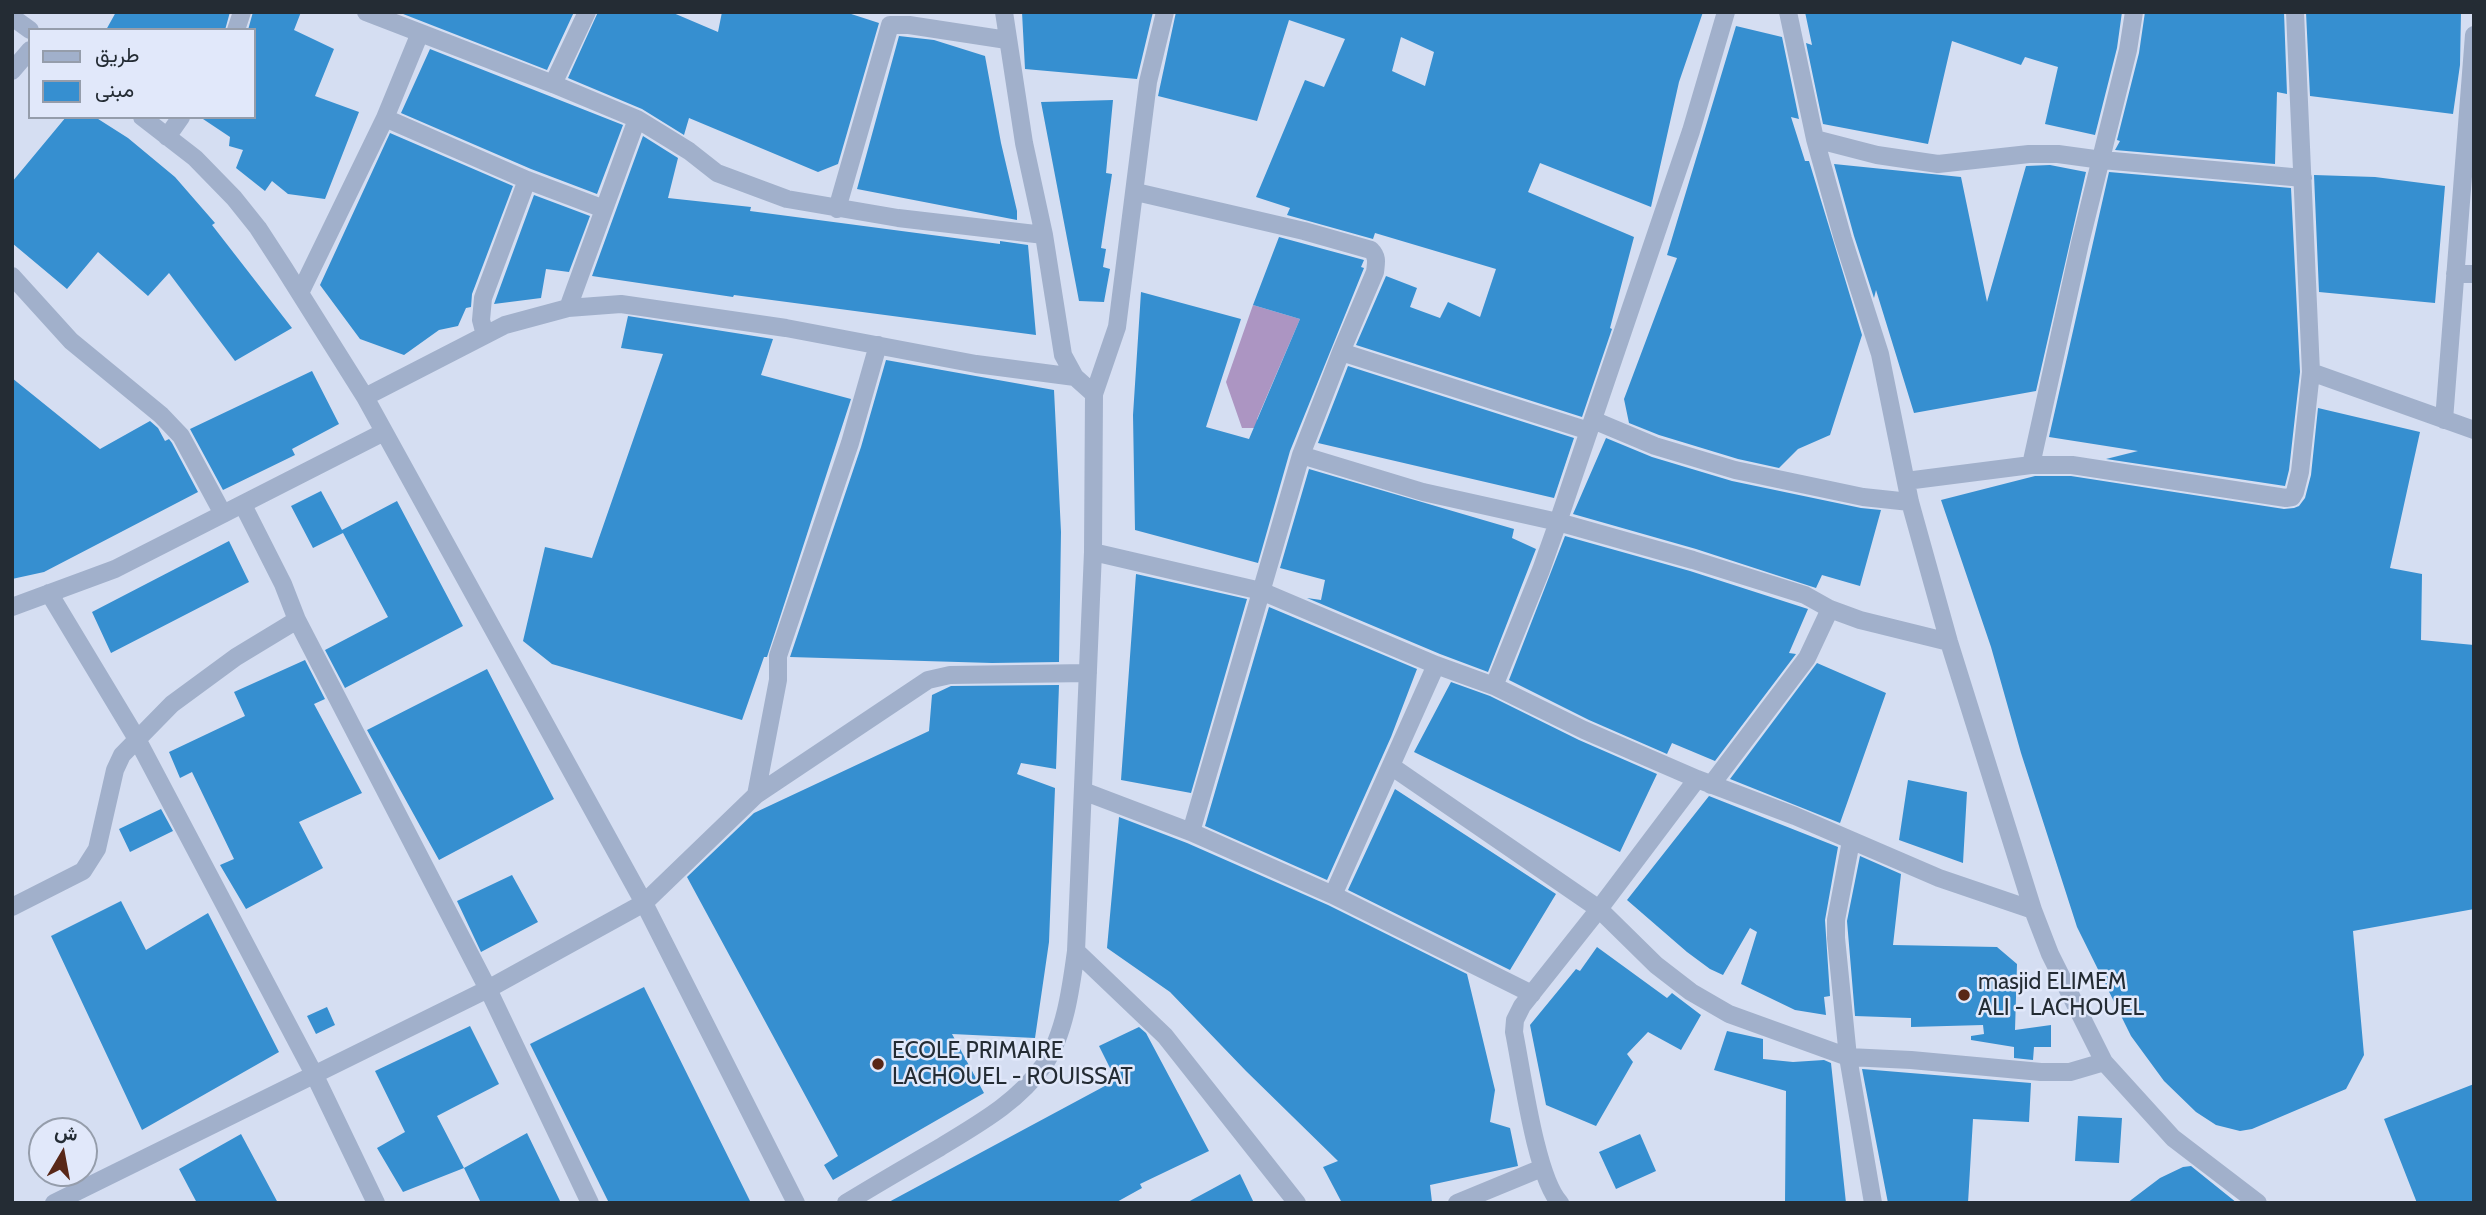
<!DOCTYPE html>
<meta charset="utf-8">
<style>
body{margin:0}
#map{position:relative;width:2486px;height:1215px;overflow:hidden;background:#d5def2;font-family:Cabin,Vazirmatn,sans-serif}
canvas{display:block}
.frame{position:absolute;inset:0;border:14px solid #242c34;pointer-events:none}
.legend{position:absolute;left:28px;top:28px;width:228px;height:91px;box-sizing:border-box;background:#e1e8fa;border:2px solid #959dab;margin:0;padding:9px 12px;list-style:none;font-size:21px;color:#242c34}
.legend li{display:flex;align-items:center;gap:14px;height:35px}
.legend b{width:35px;border:2px solid #959dab}
.north{position:absolute;left:28px;top:1117px;width:70px;height:70px;box-sizing:border-box;background:#e1e8fa;border:2px solid #959dab;border-radius:50%;rotate:10deg;font-size:19px;font-weight:700;line-height:28px;text-align:center;color:#242c34}
.north::after{content:'';display:block;margin:auto;width:24px;height:32px;background:#582717;clip-path:polygon(50% 0,100% 100%,50% 72%,0 100%)}
</style>
<div id="map">
<canvas width="2486" height="1215"></canvas>
<div class="frame"></div>
<ul class="legend">
<li><b style="height:9px;background:#a1b0cb"></b>طريق</li>
<li><b style="height:19px;background:#368fd0"></b>مبنى</li>
</ul>
<div class="north">ش</div>
</div>
<script>
const g = document.querySelector('canvas').getContext('2d');
g.lineJoin = 'round';
function paint(path, color) { g.fillStyle = color; g.fill(path, 'evenodd'); }
function trace(path, color, width, dash) { g.strokeStyle = color; g.lineWidth = width; g.lineCap = dash ? 'butt' : 'round'; g.setLineDash(dash || []); g.stroke(path); }
function label(font, color, halo, rows, align = 'center') {
  g.font = font + ' Cabin,sans-serif'; g.lineWidth = 5; g.setLineDash([]); g.textBaseline = 'middle'; g.strokeStyle = halo; g.fillStyle = color; for (const [text, x, y, turn = 0] of rows) {
    g.save(); g.translate(x, y); g.rotate((+turn || 0) * Math.PI / 180); g.textAlign = isNaN(turn) ? turn : align; if (halo) g.strokeText(text, 0, 0); g.fillText(text, 0, 0); g.restore();
  }
}
paint(new Path2D(`
 M1253,305L1300,319L1257,419L1258,428H1242L1226,382Z`), '#ac95c2');
paint(new Path2D(`
 M116,12H230L225,30H106Z
 M253,12H301L294,30L334,49L315,96L359,112L325,199L288,194L272,181L265,191L236,168L243,150L229,146L230,137L200,117H254V30H248Z
 M398,12H574L547,70Z
 M598,12H671L718,32L722,12H845L879,23L838,164L818,172L689,118L684,135L642,109L568,78Z
 M1022,12H1153L1137,79L1025,69Z
 M1176,12H1703L1679,82L1651,207L1540,163L1528,192L1634,237L1610,328L1612,329L1582,417L1356,345L1386,276L1417,288L1410,307L1440,318L1448,302L1480,317L1496,269L1375,233L1373,239L1287,215L1290,208L1256,197L1305,80L1324,87L1345,39L1289,20L1257,121L1158,96ZM1401,37L1434,52L1425,86L1392,71Z
 M1805,12H2122L2117,48L2095,135L2045,124L2058,67L2025,57L2021,65L1952,41L1928,144L1823,124L1806,43L1812,45Z
 M2145,12H2284L2287,94L2277,92L2275,164L2115,150L2120,141L2117,140L2139,53Z
 M2306,12H2461L2460,65L2453,114L2310,96Z
 M1736,26L1782,37L1799,119L1791,117L1805,161H1809L1862,335L1830,435L1798,449L1779,468L1738,459L1659,435L1629,423L1624,399L1677,258L1667,255Z
 M899,36L934,40L985,56L1001,143L1017,211V220L857,189Z
 M430,49L623,125L597,194L531,169L401,113Z
 M1113,100L1106,173L1112,174L1101,248L1106,249L1103,267L1110,269L1104,302L1079,301L1041,102Z
 M66,117H95L128,138L175,177L215,223L212,225L292,328L235,361L169,273L148,296L98,252L67,289L12,243V182Z
 M390,133L513,186L472,294L471,307L466,308L458,326L439,330L404,355L360,339L320,285Z
 M643,136L678,158L668,198L751,207L750,211L1000,244V241L1028,245L1036,335L734,295L733,297L592,276Z
 M1834,164L1961,177L1987,302L2026,166L2050,165L2086,172L2036,391L1914,413L1876,290L1874,298L1854,236Z
 M2109,172L2291,188L2300,372L2289,470L2285,486L2106,459L2138,451L2049,437Z
 M2314,175L2375,177L2445,186L2435,303L2319,292Z
 M534,195L590,216L569,272L546,269L541,298L494,304Z
 M1279,237L1364,260L1361,267L1364,268L1290,451L1258,563L1135,530L1133,415L1141,292L1241,319L1206,427L1249,439L1300,319L1253,305Z
 M628,316L773,339L761,375L851,399L767,657H764L742,720L552,664L523,641L545,547L592,558L663,354L621,348Z
 M886,360L1054,390L1061,532L1059,662L992,663L790,657L861,447Z
 M1348,366L1574,438L1554,498L1318,443L1316,448Z
 M312,371L339,424L292,449L295,455L223,490L190,429Z
 M12,378L100,449L150,421L158,428L165,441L169,439L172,443L198,492L44,572L12,579Z
 M2318,408L2420,432L2390,568L2422,574L2421,640L2474,645V909L2353,931L2364,1055L2346,1089L2252,1129L2240,1131L2216,1125L2196,1112L2164,1081L2131,1036L2077,927L2021,753L1991,647L1941,500L2035,476H2071L2284,509L2294,508L2299,506L2305,498L2311,475Z
 M1606,438L1652,457L1732,481L1861,508L1881,510L1860,586L1822,575L1816,588L1696,549L1573,514Z
 M1309,469L1514,529L1512,538L1536,549L1488,672L1440,654L1307,598L1321,600L1325,580L1280,568Z
 M321,491L342,530L397,501L463,626L345,688L325,650L388,617L343,533L313,548L291,506Z
 M1565,536L1690,571L1808,609L1789,653L1796,654L1715,761L1672,743L1667,754L1589,720L1509,680Z
 M229,541L249,582L111,653L92,612Z
 M1136,574L1247,599L1191,793L1121,780Z
 M1269,607L1417,669L1391,737L1327,880L1205,826Z
 M305,660L325,699L314,704L362,793L299,822L323,868L246,909L220,865L234,859L192,772L180,778L169,752L245,716L234,692Z
 M1817,663L1886,693L1840,823L1730,779Z
 M487,669L554,799L439,860L367,730Z
 M1451,682L1490,696L1579,740L1657,774L1620,852L1414,752Z
 M1059,685L1056,769L1021,763L1017,774L1055,788L1049,942L1035,1038L952,1034L984,1093L833,1180L824,1165L838,1156L687,877L754,813L929,731L932,695L951,686Z
 M1908,780L1967,792L1963,863L1899,840Z
 M1395,789L1556,894L1510,970L1348,890Z
 M1709,796L1838,847L1825,920L1830,996L1824,997L1826,1015L1795,1010L1741,984L1757,932L1750,928L1723,975L1710,969L1687,952L1627,900Z
 M161,809L173,831L130,852L119,829Z
 M1119,817L1187,843L1328,905L1467,974L1495,1090L1490,1122L1510,1128L1518,1166L1430,1185L1432,1202L1342,1203L1323,1167L1338,1161L1246,1071L1170,992L1107,948Z
 M1860,856L1901,874L1893,945L1997,947L2017,964L2015,1030L2051,1025V1047H2034L2033,1060L2014,1058V1047L1971,1040V1036L1984,1034L1983,1025L1911,1027V1018L1855,1016L1847,921Z
 M512,875L538,922L481,952L457,901Z
 M121,901L146,950L208,913L279,1052L142,1130L51,936Z
 M1597,947L1667,998L1672,993L1701,1015L1681,1050L1648,1032L1627,1054L1633,1062L1596,1126L1546,1105L1530,1025L1576,969L1580,971Z
 M644,987L751,1203H609L530,1044Z
 M327,1007L335,1025L316,1034L307,1016Z
 M470,1026L499,1084L437,1116L464,1168L403,1192L377,1148L405,1132L375,1071Z
 M1139,1027L1146,1033L1209,1151L1140,1184L1142,1188L1115,1203H887L1116,1080L1099,1046Z
 M1727,1031L1763,1039V1059L1793,1062L1824,1060L1831,1063L1846,1203H1785L1786,1091L1714,1070Z
 M1862,1069L2031,1083L2029,1122L1973,1119L1968,1203H1888Z
 M2474,1084V1203H2417L2384,1119Z
 M2078,1116L2122,1118L2119,1163L2075,1161Z
 M527,1133L561,1203H481L464,1168Z
 M241,1134L278,1203H197L179,1169Z
 M1640,1134L1656,1171L1616,1189L1599,1152Z
 M2191,1166L2237,1203H2127L2160,1178L2183,1167Z
 M1240,1174L1254,1203H1186Z`), '#368fd0');
trace(new Path2D(`
 M366,12L553,84L637,119L689,151L717,173L787,199L898,218L1044,235
 M1004,12L1024,143L1044,235L1063,355L1075,377L1094,394
 M1788,12L1815,139L1843,239L1880,354L1910,502L1949,642L2033,910L2050,954L2104,1062L2173,1138L2258,1203
 M12,17L30,30
 M236,30L242,12
 M12,71L30,50
 M553,84L587,12
 M142,117L195,158L234,198L258,228L284,268L365,397L644,903L796,1203
 M385,118L527,180L604,209
 M167,137L181,117
 M1815,139L1877,155L1938,164L2029,154H2058L2102,160L2303,178
 M1136,192L1304,231L1371,250C1378,257 1376,263 1375,272L1341,352L1301,455L1191,832
 M837,209L890,25H909L1007,40
 M2455,274H2474
 M12,276L71,341L161,415L181,436L223,514
 M300,293L385,118L420,33
 M568,308L637,119
 M485,335L481,320L483,298L527,180
 M1341,352L1589,431
 M2311,372L2474,430
 M365,397L505,325L568,308L621,304L786,328L976,364L1075,377
 M1593,420L1655,446L1735,470L1863,497L1910,502
 M2444,420L2474,35
 M1301,455L1423,492L1558,522L1693,560L1805,595L1830,609L1860,620L1949,642
 M2031,465L2080,243L2128,50L2134,12
 M1906,481L2031,465H2072L2286,498L2292,497L2295,492L2300,472L2311,372L2295,12
 M1093,552L1261,591L1436,665L1494,686L1584,730L1697,779L1795,816L1939,878L2033,910
 M49,593L137,739L315,1076L376,1203
 M12,607L115,569L384,432
 M297,620L488,989L590,1203
 M1494,686L1541,570L1558,522L1691,131L1726,12
 M1391,766L1599,909L1656,965L1691,992L1729,1014L1848,1057L1911,1060L2041,1072H2070L2104,1062
 M1711,785L1807,658L1830,609
 M1083,791L1191,832L1333,895L1532,994
 M756,795L778,680V656L850,443L878,345
 M1851,841L1836,920V938L1848,1057L1873,1203
 M1333,895L1436,665
 M12,907L83,871L97,849L115,770L122,755L172,704L236,657L297,620L283,584L243,505
 M1076,951L1165,1036L1297,1203
 M54,1203L488,989L644,903L756,795L928,680L950,675L1088,673
 M846,1203C877,1184 908,1166 939,1148C978,1124 1017,1103 1044,1065C1065,1034 1071,988 1076,951L1093,552L1094,394L1117,327L1148,82L1165,12
 M1457,1203L1542,1168
 M1560,1203C1536,1178 1522,1071 1514,1032L1515,1020L1522,1006L1599,909L1697,779`), '#a1b0cb', 18);
for (const [x, y, r, color] of [
 [1964,995,7,"#582717"],
 [878,1064,7,"#582717"]
]) { const dot = new Path2D(); dot.arc(x, y, r, 0, 2 * Math.PI); g.fillStyle = color; g.fill(dot); trace(dot, '#e1e8fa', 2.5); }
label('23px', '#242c34', '#e1e8fa', [
 ["masjid ELIMEM",1978,982],
 ["ALI - LACHOUEL",1978,1008],
 ["ECOLE PRIMAIRE",892,1051],
 ["LACHOUEL - ROUISSAT",892,1077]
], 'left');
</script>
